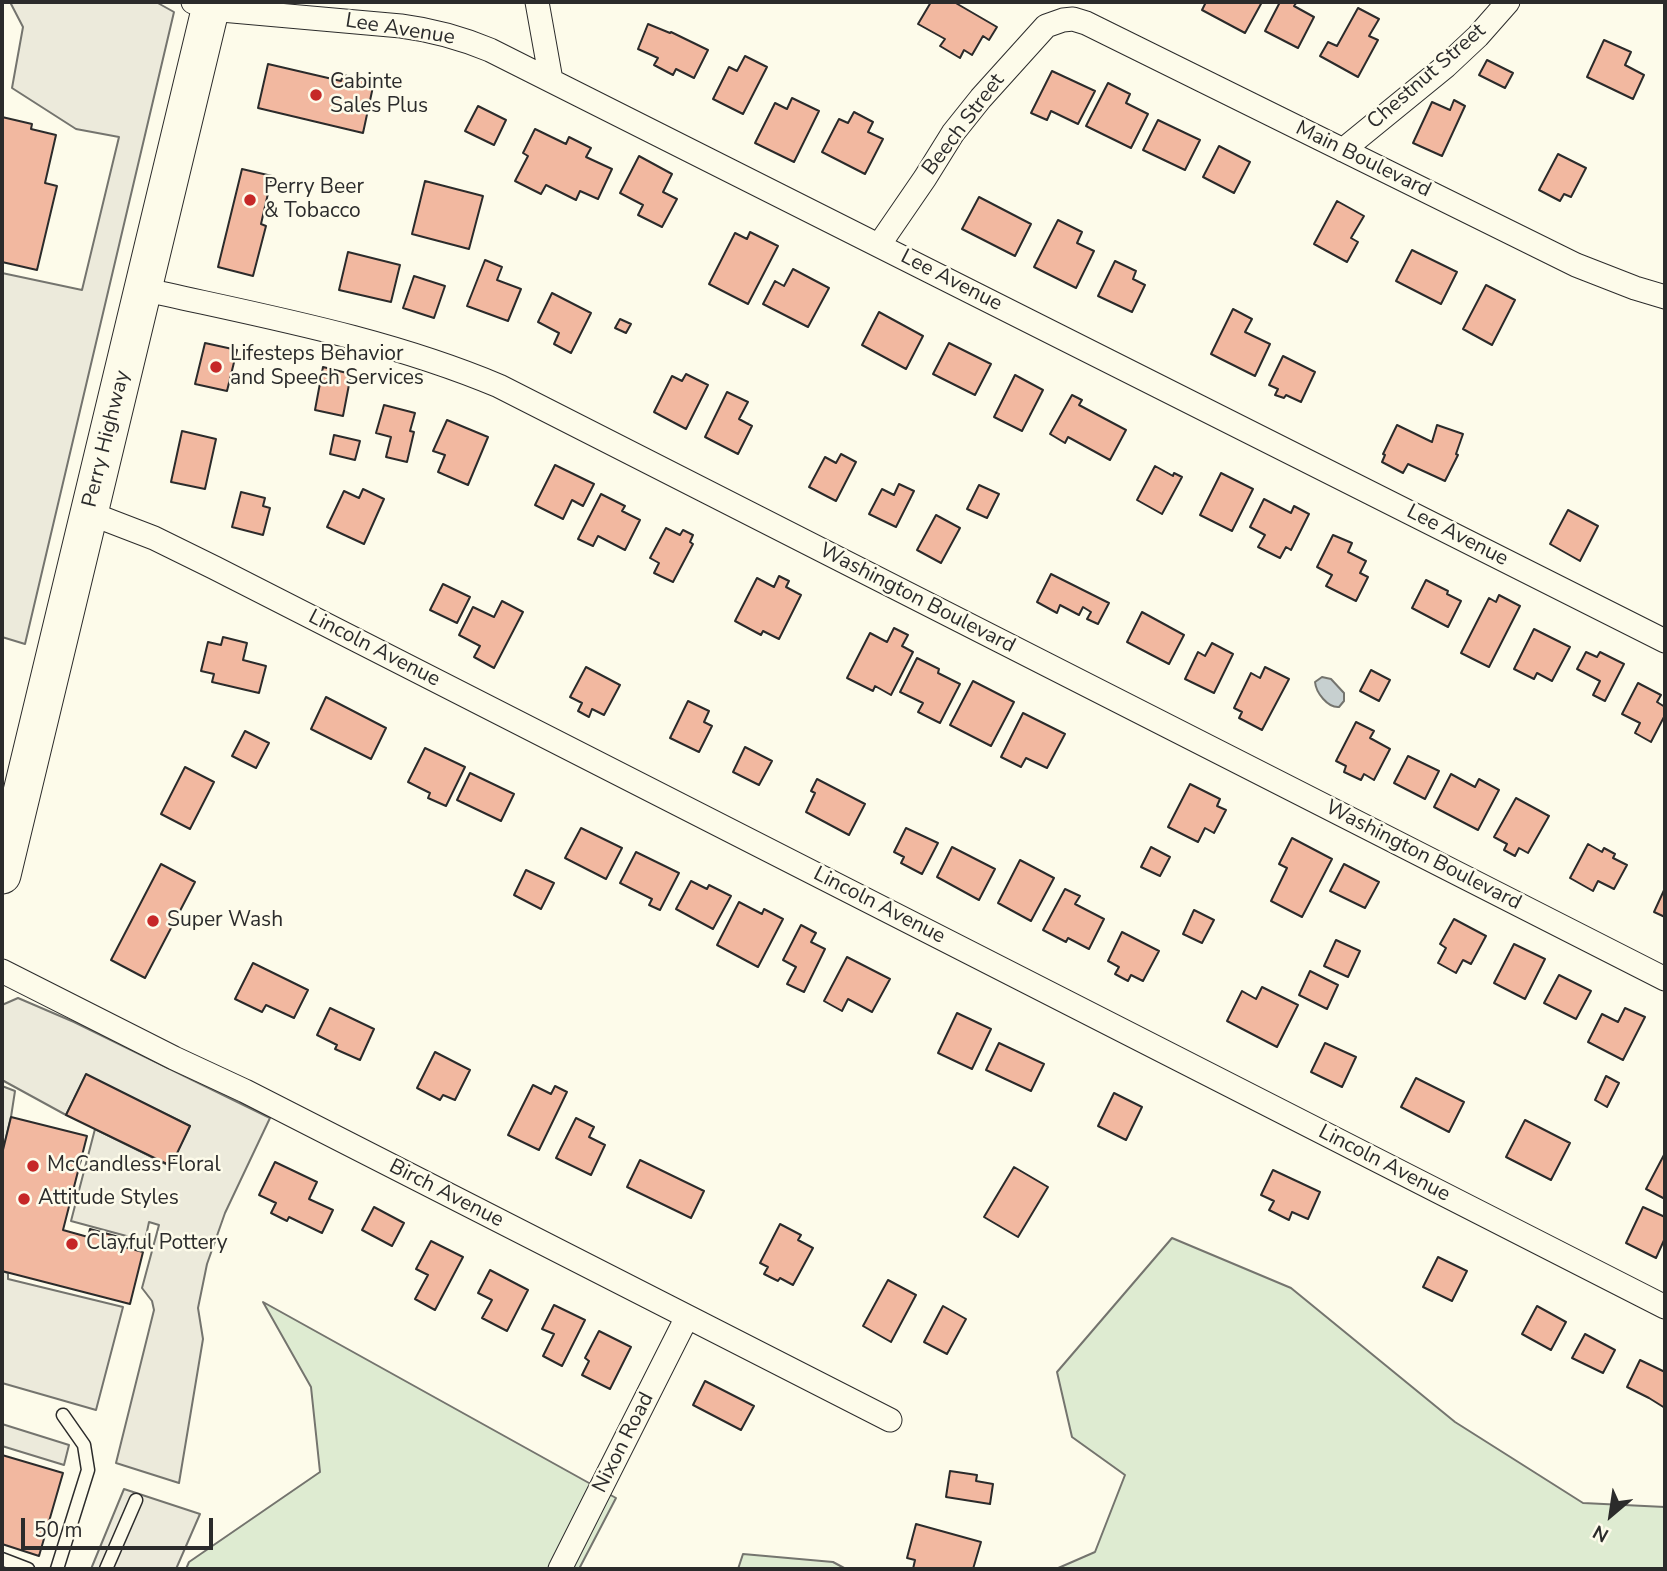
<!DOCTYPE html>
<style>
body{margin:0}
#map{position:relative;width:1667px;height:1571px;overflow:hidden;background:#fdfbea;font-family:"Nunito Sans",sans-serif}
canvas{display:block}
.frame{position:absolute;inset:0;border:4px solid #2b2b2b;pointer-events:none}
.north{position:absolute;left:1576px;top:1480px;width:70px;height:70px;-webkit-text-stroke:5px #fdfbea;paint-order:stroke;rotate:209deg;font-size:19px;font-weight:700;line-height:28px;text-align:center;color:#2b2b2b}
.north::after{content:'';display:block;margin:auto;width:24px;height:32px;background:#2b2b2b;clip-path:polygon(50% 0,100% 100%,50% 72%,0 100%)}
.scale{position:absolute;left:21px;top:1518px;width:192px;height:32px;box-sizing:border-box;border:4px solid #2b2b2b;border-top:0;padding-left:9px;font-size:21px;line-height:24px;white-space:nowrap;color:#2b2b2b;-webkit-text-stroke:5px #fdfbea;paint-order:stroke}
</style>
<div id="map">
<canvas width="1667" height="1571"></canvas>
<div class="frame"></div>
<div class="north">N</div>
<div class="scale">50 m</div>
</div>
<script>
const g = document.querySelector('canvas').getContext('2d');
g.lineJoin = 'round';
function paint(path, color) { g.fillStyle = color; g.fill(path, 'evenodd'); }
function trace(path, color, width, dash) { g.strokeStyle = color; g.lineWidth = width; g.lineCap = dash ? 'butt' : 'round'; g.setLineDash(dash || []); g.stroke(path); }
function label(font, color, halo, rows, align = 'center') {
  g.font = font + ' "Nunito Sans",sans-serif'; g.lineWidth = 5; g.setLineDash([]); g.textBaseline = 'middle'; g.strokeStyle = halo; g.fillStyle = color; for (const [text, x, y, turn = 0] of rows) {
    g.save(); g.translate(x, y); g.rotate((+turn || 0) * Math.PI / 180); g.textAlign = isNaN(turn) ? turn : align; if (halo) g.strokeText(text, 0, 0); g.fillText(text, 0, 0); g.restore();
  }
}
const green = new Path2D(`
 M1172,1238L1291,1288L1455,1422L1583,1503L1665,1507V1569H1056L1095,1552L1125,1475L1072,1437L1057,1372Z
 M263,1302L616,1498L579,1569H186L189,1562L320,1472L311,1387Z
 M743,1554L833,1562L846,1569H738Z`);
paint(green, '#deebd1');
trace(green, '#74746e', 2);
const parking = new Path2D(`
 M10,2H156L174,12L25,644L2,637V273L82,290L119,137L76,129L12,88L23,27Z
 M18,998L74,1022L270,1118L225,1213L207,1264L198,1308L203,1339L179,1483L116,1463L154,1310L152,1301L142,1288L159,1225L149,1222L145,1241L71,1221L95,1129L170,1166L190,1126L86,1075L66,1115L2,1080V1005Z
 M2,1086L15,1091L11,1117L2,1154Z
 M2,1271L8,1273V1279L123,1307L96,1410L2,1383Z
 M2,1424L69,1445L64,1465L2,1446Z
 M124,1489L200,1514L176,1569H91Z`);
paint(parking, '#eceadb');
trace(parking, '#74746e', 2);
const water = new Path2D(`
 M1322,677L1331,679L1344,693V701L1339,707C1328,708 1316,693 1315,682Z`);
paint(water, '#c7d0d0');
trace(water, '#74746e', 2);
const building = new Path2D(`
 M931,2H954L997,27L989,40L983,36L972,55L964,50L960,58L940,46L945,39L918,24Z
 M1206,2H1262L1245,33L1202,10Z
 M1280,2H1297L1294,6L1314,17L1298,48L1265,31Z
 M1358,8L1379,19L1369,36L1378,40L1358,77L1320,56L1328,42L1337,46Z
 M648,24L670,33L671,32L708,50L694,78L676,69L673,75L654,65L658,58L638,49Z
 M1604,40L1631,52L1625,65L1644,75L1633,99L1587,77Z
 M745,56L767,67L743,114L713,99L729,67L737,71Z
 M1487,60L1513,73L1505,88L1479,75Z
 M268,64L341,81L343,75L374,82L363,133L258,108Z
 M1052,71L1095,91L1078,124L1051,111L1047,120L1031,113Z
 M1108,83L1130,94L1126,103L1148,114L1131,148L1086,126Z
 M792,98L819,111L794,162L755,143L775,103L787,109Z
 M1454,100L1465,106L1442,156L1413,143L1432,102L1450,110Z
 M478,106L506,120L494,145L465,131Z
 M854,112L873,122L868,132L883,139L865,174L822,152L839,119L848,123Z
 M2,117L32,124L31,129L56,135L45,183L57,186L37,270L2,262Z
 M1158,120L1200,140L1185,170L1143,150Z
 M535,129L566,144L569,137L591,148L586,157L612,169L598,199L580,191L576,200L546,185L541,194L515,181L528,156L523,153Z
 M1219,146L1250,162L1234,193L1203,177Z
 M1558,154L1586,168L1571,197L1564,194L1560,201L1539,190Z
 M639,156L672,174L663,192L677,199L662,227L638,215L643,205L620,193Z
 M242,169L272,176L261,224L266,226L253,276L218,267Z
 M425,181L483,196L469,249L412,234Z
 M979,197L1031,224L1015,256L962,229Z
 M1337,201L1364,216L1351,238L1358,242L1347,262L1314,244Z
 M1058,220L1082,232L1077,243L1094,251L1076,288L1034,267Z
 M750,232L778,246L748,304L709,284L735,233L747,239Z
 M1412,250L1457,272L1441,304L1396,281Z
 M348,252L400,265L391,302L339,290Z
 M485,260L502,267L497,280L521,289L508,321L467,306Z
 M1115,261L1136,271L1133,279L1145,285L1132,312L1098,296Z
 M793,269L829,288L808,327L763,304L775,281L784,286Z
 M414,276L445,286L434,318L403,308Z
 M1486,285L1515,300L1492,345L1463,329Z
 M552,293L591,313L571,353L554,344L559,333L538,322Z
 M1233,309L1252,319L1245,332L1270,344L1255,376L1211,354Z
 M879,312L923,336L906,369L862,345Z
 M620,319L631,324L626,333L615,328Z
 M205,343L237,350L227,391L195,384Z
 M949,343L991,364L975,395L933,374Z
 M1283,356L1315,372L1301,402L1286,395L1284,398L1275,395L1278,389L1269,385Z
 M323,367L351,374L343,416L315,410Z
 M686,374L708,385L686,429L654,412L672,376L682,381Z
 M1015,375L1043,390L1022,431L994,417Z
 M727,392L748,402L739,419L752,426L738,454L705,437Z
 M1072,395L1082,400L1079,405L1126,430L1110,460L1068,437L1065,443L1050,434Z
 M384,405L415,413L410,431L414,432L407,462L386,457L391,437L376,433Z
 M447,420L488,437L468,485L438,472L445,455L433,451Z
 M1397,425L1432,442L1437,425L1463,434L1456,454L1458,455L1445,481L1408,464L1403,473L1382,462L1385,455L1383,454Z
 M182,431L216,439L205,489L171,482Z
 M334,435L360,441L355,460L330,454Z
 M841,454L856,462L836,501L809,487L825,457L836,463Z
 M555,465L594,484L583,506L572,500L563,519L535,505Z
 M1155,466L1173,476L1174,473L1182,477L1162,514L1137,500Z
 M1221,473L1253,489L1232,531L1200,515Z
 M899,484L914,491L896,527L869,514L882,489L894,495Z
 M979,485L999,494L987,518L967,509Z
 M363,489L384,499L364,544L327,527L344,491L359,498Z
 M241,492L265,498L263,506L270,508L263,535L232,527Z
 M601,494L625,506L622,511L640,520L625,550L598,536L593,546L578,539Z
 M1264,499L1291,513L1294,506L1309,514L1291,550L1286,547L1280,558L1258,547L1265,535L1250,527Z
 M1568,510L1598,526L1580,561L1550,544Z
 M936,515L960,528L941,563L917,550Z
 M666,528L680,535L683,530L693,535L690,542L693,544L673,582L654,573L659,563L650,558Z
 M1333,535L1352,543L1348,552L1366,561L1360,573L1368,577L1356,601L1326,586L1332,575L1317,567Z
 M1051,574L1109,603L1098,624L1087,619L1091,612L1083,607L1079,615L1060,605L1057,613L1037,602Z
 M779,576L789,581L786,587L801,595L779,639L763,631L761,635L735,621L757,578L774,587Z
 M1426,580L1448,591L1447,594L1461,601L1448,627L1412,608Z
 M443,584L470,597L457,623L430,610Z
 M1499,595L1520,606L1489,667L1461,653L1489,598L1496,602Z
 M502,601L523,612L494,668L474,657L480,646L459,635L473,607L494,617Z
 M1142,612L1184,635L1169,664L1127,642Z
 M894,628L908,635L902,646L913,652L891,695L875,686L873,691L847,678L870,633L887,642Z
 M1534,629L1570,647L1552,681L1537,673L1534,679L1514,669Z
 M223,637L247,643L243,660L266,666L259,693L212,682L214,674L201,671L208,642L221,645Z
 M1212,643L1233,654L1214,693L1185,679L1198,652L1205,656Z
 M1586,652L1597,657L1600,652L1624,664L1605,701L1593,695L1600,681L1577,669Z
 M917,658L939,669L938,673L960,684L940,723L918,712L923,703L900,692Z
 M586,667L620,685L604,715L592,709L589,717L578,711L582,703L570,697Z
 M1265,667L1289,679L1262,730L1239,718L1242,712L1234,708L1251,673L1260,678Z
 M1371,670L1390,680L1379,701L1360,691Z
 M973,681L1014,702L991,746L950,725Z
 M1638,683L1661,695L1657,702L1665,707V715L1651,742L1635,733L1640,723L1622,714Z
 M326,697L386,728L371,759L311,729Z
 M688,701L709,711L704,722L712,726L699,752L670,738Z
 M1023,713L1065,734L1047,768L1026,758L1021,767L1001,757Z
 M1356,722L1374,731L1370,738L1390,749L1374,780L1364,774L1361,780L1344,772L1346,766L1336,761Z
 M245,731L269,743L256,768L232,756Z
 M745,747L772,761L759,785L733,772Z
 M425,748L465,767L446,806L428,798L430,793L408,782Z
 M1408,756L1439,771L1425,799L1394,783Z
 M185,767L214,782L190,829L161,814Z
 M470,773L514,794L501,821L457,800Z
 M1451,774L1475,787L1479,779L1499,790L1478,830L1434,807Z
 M817,779L865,804L849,835L806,812L815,793L811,791Z
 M1190,784L1220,799L1217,806L1226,810L1214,833L1205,828L1198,842L1168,827Z
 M1516,798L1549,816L1528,853L1519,848L1515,856L1504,850L1507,844L1494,837Z
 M581,828L622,848L606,879L565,858Z
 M906,828L938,843L922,874L901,863L904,857L894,852Z
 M1292,838L1332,859L1302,917L1271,901L1287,868L1279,864Z
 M1588,844L1602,852L1604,848L1615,854L1613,858L1627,865L1614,889L1598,881L1593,891L1570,878Z
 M952,847L995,869L979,900L937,877Z
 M1151,847L1170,857L1160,876L1141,867Z
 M636,852L679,873L660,910L649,905L652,899L620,883Z
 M1020,860L1054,878L1031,921L998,903Z
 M161,864L195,882L145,978L111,960Z
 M1344,864L1379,882L1365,908L1330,891Z
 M526,870L554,883L541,909L514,895Z
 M691,881L707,889L709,885L731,896L713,929L676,909Z
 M1665,888V917L1654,912Z
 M1065,889L1080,896L1075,904L1104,919L1089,949L1068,938L1066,942L1043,930Z
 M739,902L762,914L764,909L783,919L758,967L717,945Z
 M1194,910L1214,920L1202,943L1183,934Z
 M1454,919L1486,936L1471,964L1463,960L1456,973L1438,963L1446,948L1440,944Z
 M801,925L816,933L811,942L825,949L804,992L787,984L796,967L783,960Z
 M1122,932L1159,951L1143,981L1131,975L1128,981L1115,974L1119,967L1108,961Z
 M1336,940L1360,951L1348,977L1324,966Z
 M1514,944L1545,959L1525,999L1494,983Z
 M847,957L890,979L872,1012L848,999L842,1011L824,1001Z
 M253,963L308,990L294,1018L266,1005L262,1012L235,999Z
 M1310,971L1338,985L1327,1009L1299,995Z
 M1559,975L1591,991L1576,1019L1544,1003Z
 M1262,987L1298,1005L1277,1047L1227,1021L1242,991L1256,999Z
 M330,1008L374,1029L360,1060L335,1049L337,1045L317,1035Z
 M1625,1008L1645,1017L1623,1060L1588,1042L1602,1014L1618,1022Z
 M957,1013L991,1029L972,1069L938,1053Z
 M999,1043L1044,1064L1031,1091L986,1070Z
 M1325,1043L1356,1057L1342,1087L1311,1072Z
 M435,1052L470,1070L455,1100L443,1095L440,1100L417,1088Z
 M86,1074L190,1126L171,1166L66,1115Z
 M1606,1076L1619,1083L1607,1107L1595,1100Z
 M1416,1078L1464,1102L1449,1132L1401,1107Z
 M533,1085L551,1094L555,1086L567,1092L539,1150L508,1135Z
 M1114,1093L1142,1107L1126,1140L1098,1126Z
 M11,1117L87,1136L63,1230L88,1237L90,1229L119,1237L117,1245L143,1252L130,1304L2,1271V1154Z
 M576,1118L594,1127L589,1137L605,1145L591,1175L556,1158Z
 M1525,1120L1570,1143L1551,1180L1506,1157Z
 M1665,1153V1199L1646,1189Z
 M640,1160L704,1191L691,1218L627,1187Z
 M275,1162L317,1182L309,1199L333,1210L322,1233L289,1217L287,1221L271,1213L276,1203L259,1195Z
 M1014,1167L1048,1187L1018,1237L984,1217Z
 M1273,1170L1320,1192L1308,1219L1292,1212L1289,1220L1269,1210L1274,1201L1261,1195Z
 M374,1207L404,1223L392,1246L362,1230Z
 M1643,1207L1665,1217V1238L1656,1258L1626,1243Z
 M780,1224L801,1235L798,1240L813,1248L793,1285L780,1278L778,1281L764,1274L768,1267L760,1263Z
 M431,1241L463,1257L435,1310L415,1299L428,1275L416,1269Z
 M1438,1257L1467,1271L1452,1301L1423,1287Z
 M490,1270L528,1290L507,1331L482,1318L492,1300L478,1293Z
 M888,1280L916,1295L891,1342L863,1326Z
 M554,1305L585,1320L562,1366L543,1356L554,1334L542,1329Z
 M943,1306L966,1319L947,1354L924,1342Z
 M1537,1306L1566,1322L1551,1350L1522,1334Z
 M599,1331L631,1347L610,1389L582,1375L589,1361L585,1358Z
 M1585,1334L1615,1350L1603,1373L1572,1358Z
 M1640,1360L1665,1372V1408L1649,1398L1627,1387Z
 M705,1381L754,1406L741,1430L693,1405Z
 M2,1455L63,1473L39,1556L2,1544Z
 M950,1471L977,1475L976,1481L993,1484L990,1504L946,1497Z
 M916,1524L981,1542L973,1569H913L915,1560L907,1558Z`);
paint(building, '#f2b8a0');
trace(building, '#2b2b2b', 2);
const lane = new Path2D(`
 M2,1559L28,1569
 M57,1569L88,1470L84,1445L63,1415
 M106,1569L136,1500`);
const street = new Path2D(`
 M193,2L210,9L401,26C432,30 461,38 490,50L1665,641
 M537,2L551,80
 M1343,150L1446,66L1478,36L1508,2
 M879,245L925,178L953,133L981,98L1046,26L1063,20L1073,19L1086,23L1576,265L1635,288L1665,297
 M142,289C262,316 385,338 499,386L1665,979
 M89,513L154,538L215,568L1665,1307
 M2,971L174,1058L245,1091L890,1420
 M560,1569L687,1317`);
const primary = new Path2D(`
 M2,875L212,2`);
trace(lane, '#2b2b2b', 15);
trace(street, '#2b2b2b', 25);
trace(primary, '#2b2b2b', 39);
trace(lane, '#fdfbea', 12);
trace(street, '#fdfbea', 23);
trace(primary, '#fdfbea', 37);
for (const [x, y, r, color] of [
 [316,95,7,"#c62828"],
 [250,200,7,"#c62828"],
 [216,367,7,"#c62828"],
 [153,921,7,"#c62828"],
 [33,1166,7,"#c62828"],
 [24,1199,7,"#c62828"],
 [72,1244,7,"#c62828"]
]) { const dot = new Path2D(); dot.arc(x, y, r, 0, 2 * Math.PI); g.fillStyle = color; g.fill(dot); trace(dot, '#fdfbea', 2.5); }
label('21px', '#2b2b2b', '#fdfbea', [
 ["Lee Avenue",400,30,9],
 ["Chestnut Street",1427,77,-41],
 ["Beech Street",964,125,-53],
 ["Main Boulevard",1363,160,26],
 ["Lee Avenue",951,281,27],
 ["Perry Highway",107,439,-76],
 ["Lee Avenue",1457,536,27],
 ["Washington Boulevard",917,599,27],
 ["Lincoln Avenue",374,649,27],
 ["Washington Boulevard",1423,856,27],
 ["Lincoln Avenue",879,906,27],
 ["Lincoln Avenue",1384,1164,27],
 ["Birch Avenue",446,1194,27],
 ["Nixon Road",624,1443,-63]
]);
label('21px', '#2b2b2b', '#fdfbea', [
 ["Cabinte",330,83],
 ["Sales Plus",330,107],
 ["Perry Beer",264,188],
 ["& Tobacco",264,212],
 ["Lifesteps Behavior",230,355],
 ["and Speech Services",230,379],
 ["Super Wash",167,921],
 ["McCandless Floral",47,1166],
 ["Attitude Styles",38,1199],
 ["Clayful Pottery",86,1244]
], 'left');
</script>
